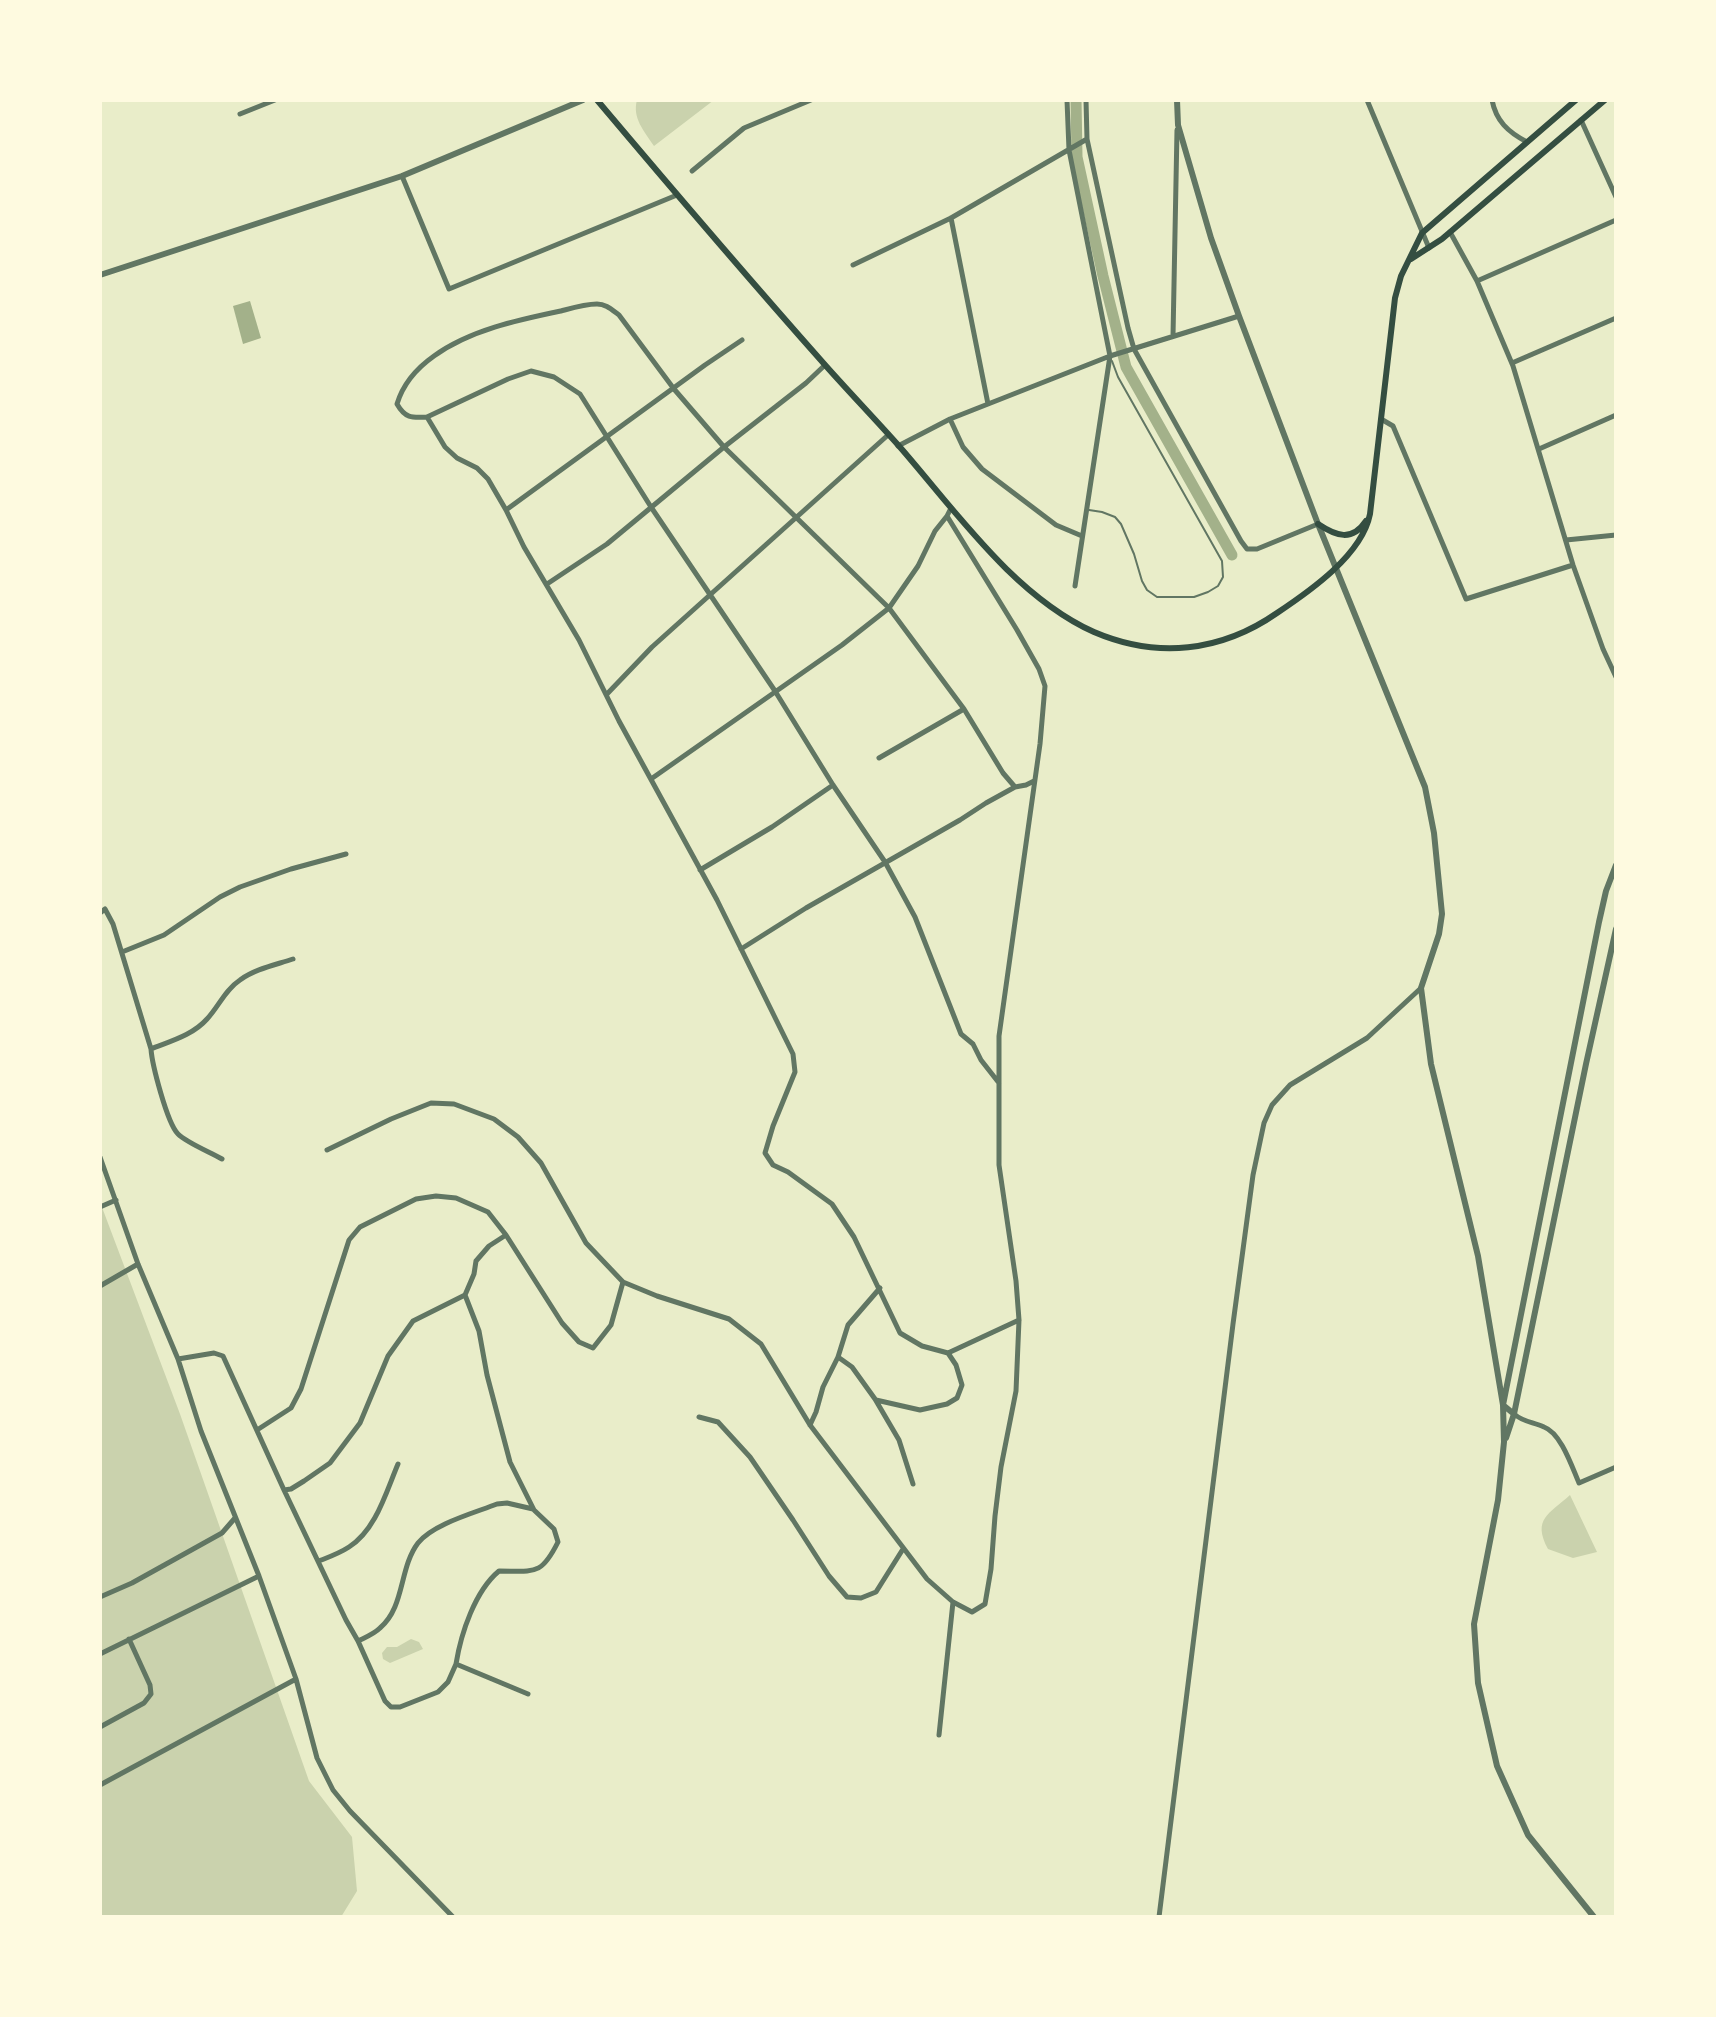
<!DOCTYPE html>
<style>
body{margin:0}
#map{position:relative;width:1716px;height:2017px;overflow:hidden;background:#e9edc9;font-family:Barlow,sans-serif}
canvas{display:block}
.frame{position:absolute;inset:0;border:102px solid #fefae0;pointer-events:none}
</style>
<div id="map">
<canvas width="1716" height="2017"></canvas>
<div class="frame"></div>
</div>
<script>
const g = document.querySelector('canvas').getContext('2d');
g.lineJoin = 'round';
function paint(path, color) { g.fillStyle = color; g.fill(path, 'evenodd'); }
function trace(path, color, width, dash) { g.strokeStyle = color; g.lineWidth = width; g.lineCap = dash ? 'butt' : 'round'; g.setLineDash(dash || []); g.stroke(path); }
paint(new Path2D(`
 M637,100H714L654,146C644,131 632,118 637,100Z
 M100,1202L180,1414L309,1781L352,1837L357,1891L341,1917H100Z
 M1570,1495L1597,1552L1573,1558L1548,1549C1532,1519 1549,1514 1570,1495Z
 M411,1639L419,1642L423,1649L390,1663L383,1659L382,1653L387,1647H397Z`), '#cad2ad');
paint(new Path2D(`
 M250,301L261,338L243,344L233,306Z`), '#a3b18a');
trace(new Path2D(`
 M1076,100L1077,157L1103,276L1126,367L1232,555`), '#a3b18a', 11);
trace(new Path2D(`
 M1089,510L1102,512L1115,517L1121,524L1134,554L1142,581L1147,590L1157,597H1194L1208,592L1218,586L1223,577L1222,561L1118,377L1112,361`), '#617663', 2);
trace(new Path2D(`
 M1067,100L1069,150L1110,356L1075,586
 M1086,100L1087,139L1128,328L1134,349L1241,541L1247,549H1257L1318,524
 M1367,100L1429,248
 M1492,100C1496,121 1508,132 1527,142
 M240,114L275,100
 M1581,120L1616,197
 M692,171L744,128L811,100
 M402,176L449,289L677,195
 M951,218L988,404
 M1450,232L1477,281L1513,366L1573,565L1603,649L1616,677
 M853,265L951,218L1087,139
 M1477,281L1616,220
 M1173,336L1177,130
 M1512,363L1616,318
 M427,417L445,447L457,458L477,468L488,479L506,510L524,547L579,640L619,721L717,900L793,1054L795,1072L773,1126L765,1153L773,1165L788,1172L832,1204L854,1237L900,1333L922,1346L948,1353L1019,1320
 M950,419L963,447L982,469L1056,525L1082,536
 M1381,419L1393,426L1466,599L1573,565
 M898,446L950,419L1110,356L1239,316
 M1539,449L1616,415
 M506,510L705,365L742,340
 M1566,540L1616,535
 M547,584L607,544L724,447L806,383L825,365
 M607,694L652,647L888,435
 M879,758L964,709
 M651,779L842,645L889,608L918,566L935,531L947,516
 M700,870L772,827L833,785
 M100,913L105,909L113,924L151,1049C152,1064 167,1123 178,1134C187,1143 210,1152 222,1159
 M741,949L806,908L960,820L986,803L1015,787L1026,785L1034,781
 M122,952L164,935L220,897L240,887L291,869L346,854
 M151,1049C171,1041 193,1035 207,1019C219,1006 225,990 240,980C255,969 275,965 293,959
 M999,1083L981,1060L973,1044L961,1034L915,917L885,862L833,785L775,691L651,507L580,394L554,377L531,371L508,379L427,417C411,418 405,418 397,404C403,384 417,368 434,356C470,330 518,320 561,311C572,308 585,304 597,304C606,304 612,310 619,315L674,389L724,447L889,608L964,709L1003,773L1015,787
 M327,1150L391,1119L431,1103L454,1104L494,1119L518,1137L541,1163L586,1243L623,1282L657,1296L729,1319L761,1344L810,1425L927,1579L953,1602
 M100,1157L138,1264L178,1359L214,1353L223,1356L284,1490L346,1620L358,1641L385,1701L391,1707H400L438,1692L448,1682L456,1664L528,1694
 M100,1207L116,1200
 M100,1286L138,1264
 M838,1357L852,1367L875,1399L899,1440L913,1484
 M178,1359L201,1431L259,1576L296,1679L317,1758L333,1790L350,1811L453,1917
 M876,1400L920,1410L947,1404L957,1398L962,1385L956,1365L948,1353
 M1514,1414C1523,1422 1533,1422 1544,1427C1561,1433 1572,1467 1579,1483L1616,1467
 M699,1417L718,1422L750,1457L793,1520L829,1576L847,1597L861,1598L876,1592L903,1549
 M810,1425L816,1412L823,1387L838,1357L848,1325L880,1288
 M257,1430L291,1408L301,1389L349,1240L360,1227L416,1199L436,1196L456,1198L488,1212L506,1235
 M284,1490L291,1489L304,1481L330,1463L360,1423L388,1356L413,1321L465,1295
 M319,1561C329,1557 340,1553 349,1547C376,1530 386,1492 398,1464
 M100,1597L132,1583L222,1533L235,1518
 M358,1641C366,1637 374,1634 380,1628C405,1607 399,1568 418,1543C433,1524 474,1513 497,1504L507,1503L533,1509
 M100,1654L259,1576
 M456,1664C461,1633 475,1591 499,1571C535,1571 541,1576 558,1542L554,1529L534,1510L510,1462L487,1375L479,1331L465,1295L474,1274L476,1261L489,1246L506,1235L562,1323L579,1342L593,1348L611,1325L623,1282
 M100,1727L144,1703L151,1694L150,1685L129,1639
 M939,1735L953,1602L972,1612L985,1604L991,1569L995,1516L1001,1467L1016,1391L1019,1320L1016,1281L999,1165V1036L1040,744L1045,686L1039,669L1017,630L947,516L951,508
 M100,1785L296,1679
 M1159,1917L1233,1324L1253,1175L1264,1123L1272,1105L1290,1085L1367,1038L1421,988`), '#617663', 5);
trace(new Path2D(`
 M1177,100L1178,125L1211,238L1239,316L1318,524L1425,787L1434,833L1442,914L1439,934L1421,988L1431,1064L1478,1256L1503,1405L1514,1414
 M100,275L402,176L583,100
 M1506,1438L1514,1414L1586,1064L1616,929
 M1594,1917L1528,1835L1497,1766L1478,1683L1474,1624L1498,1500L1504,1442L1503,1405L1599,922L1606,891L1616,865`), '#617663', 6);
trace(new Path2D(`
 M597,100C672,189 748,278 826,366C850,393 875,419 899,446C955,510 1014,596 1094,632C1157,659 1221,652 1277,613C1310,591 1362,555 1370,514L1395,298L1401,276L1422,233L1576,100
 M1411,259L1442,239L1605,100
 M1318,524C1336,536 1352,542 1366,521`), '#344e41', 6);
</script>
